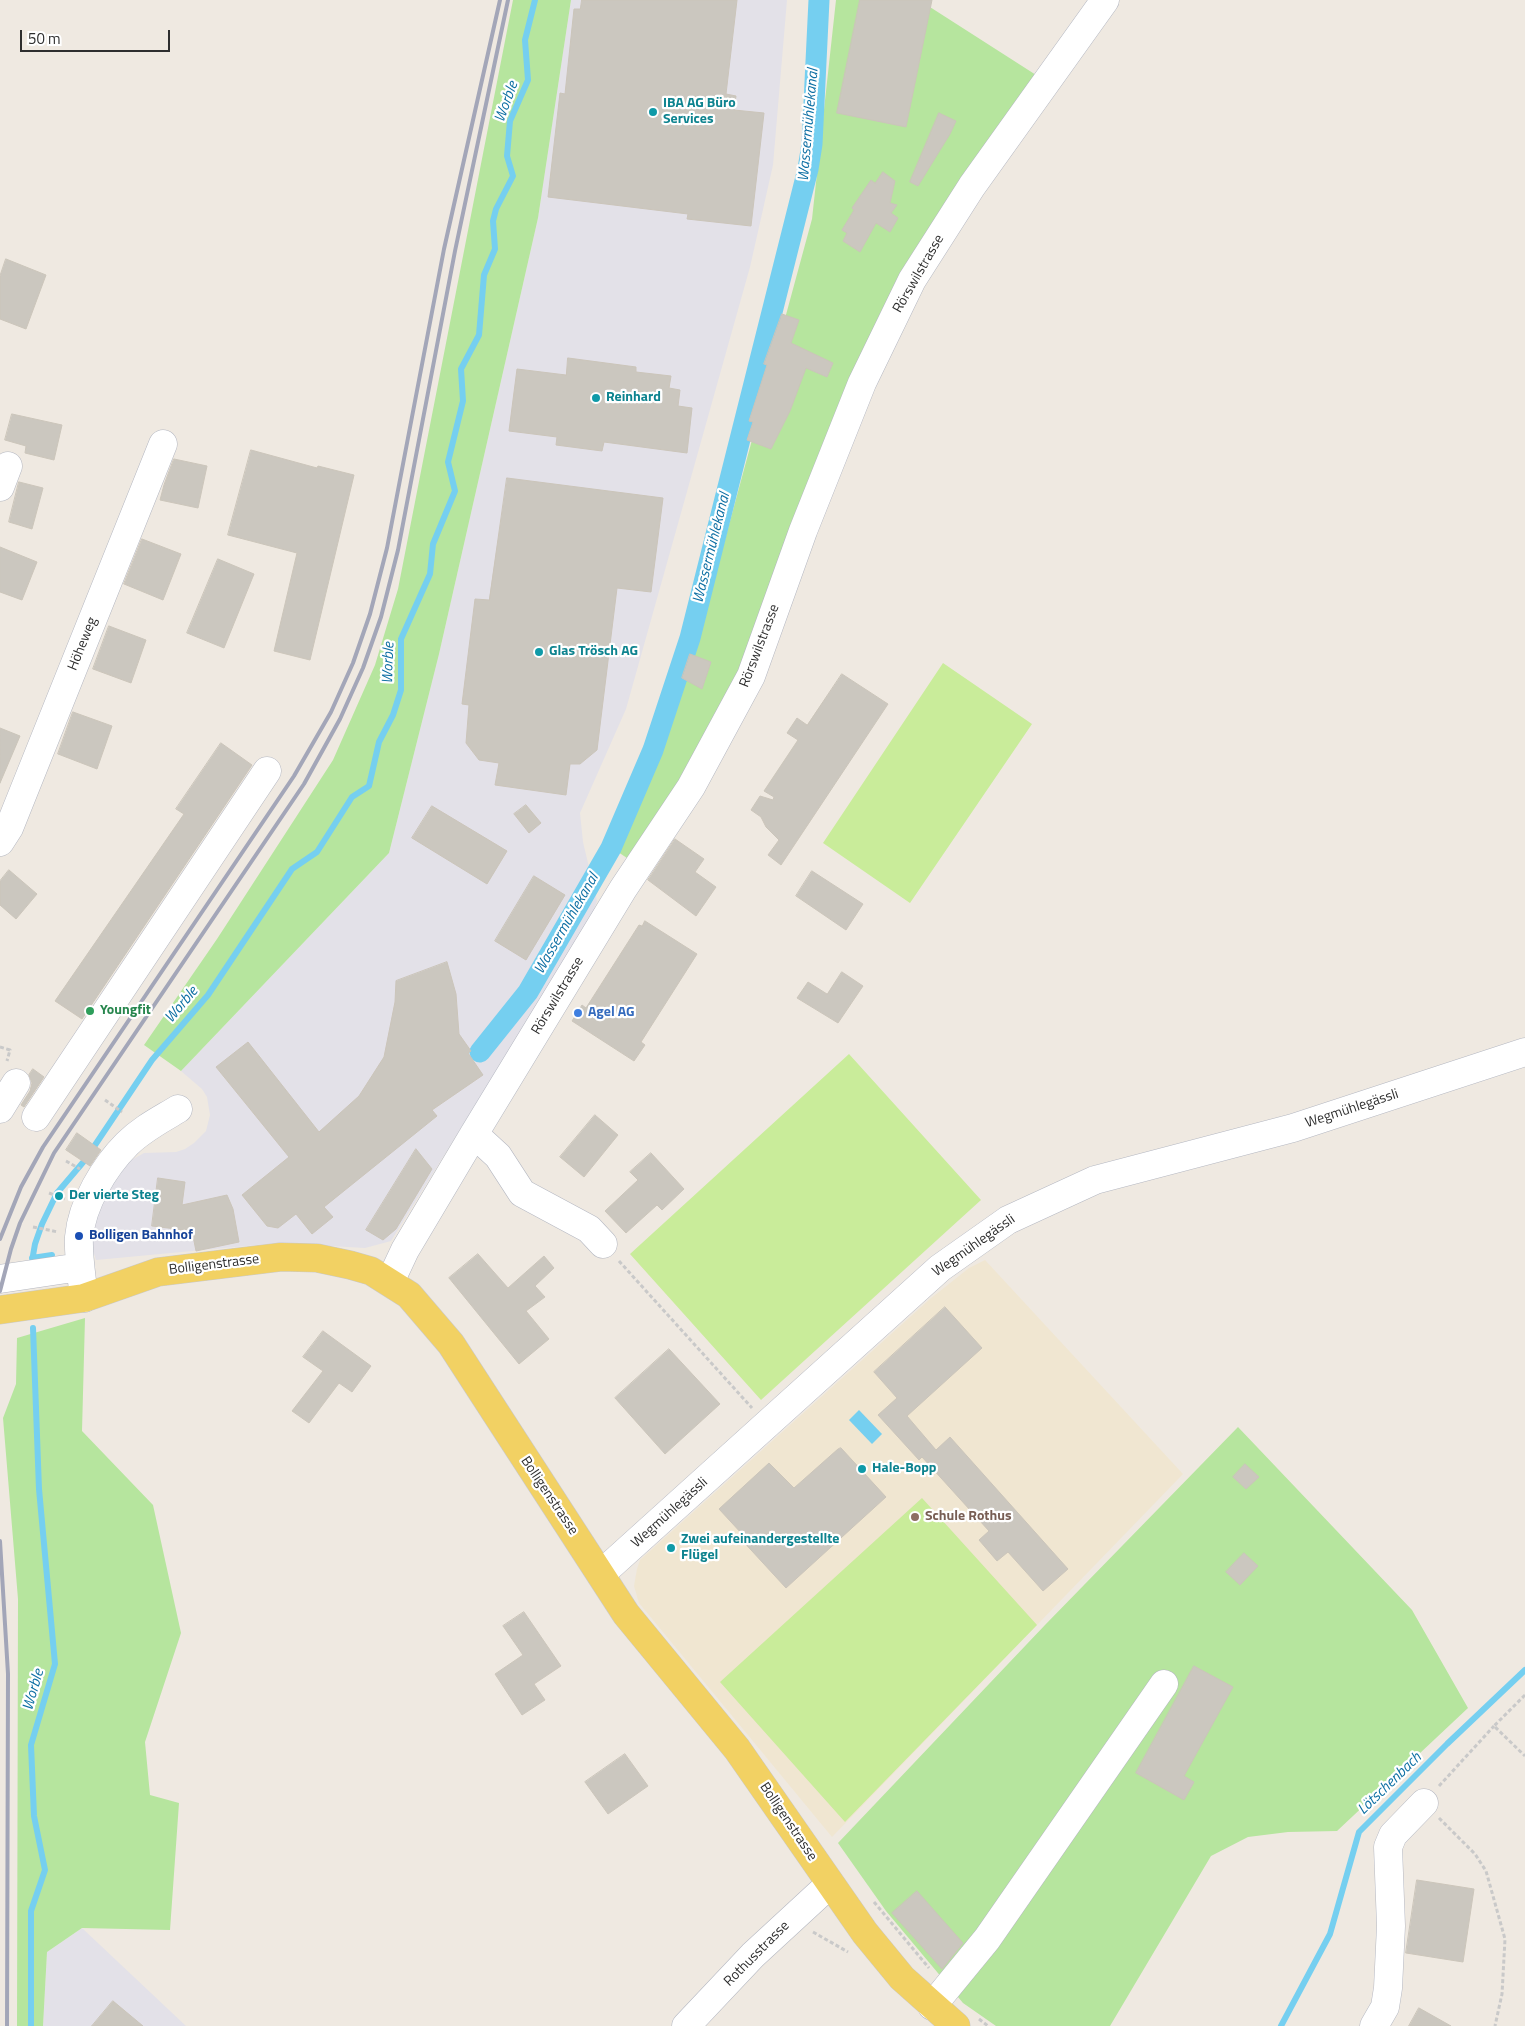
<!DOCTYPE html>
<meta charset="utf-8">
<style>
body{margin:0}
#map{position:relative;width:1525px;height:2026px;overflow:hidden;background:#efe9e1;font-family:"Titillium Web",sans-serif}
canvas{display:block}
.scale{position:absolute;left:20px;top:30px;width:150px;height:22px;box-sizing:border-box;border:2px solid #2e2e2e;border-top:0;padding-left:6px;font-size:15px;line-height:18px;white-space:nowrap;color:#2e2e2e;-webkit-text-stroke:4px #fff;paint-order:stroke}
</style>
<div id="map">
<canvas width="1525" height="2026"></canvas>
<div class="scale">50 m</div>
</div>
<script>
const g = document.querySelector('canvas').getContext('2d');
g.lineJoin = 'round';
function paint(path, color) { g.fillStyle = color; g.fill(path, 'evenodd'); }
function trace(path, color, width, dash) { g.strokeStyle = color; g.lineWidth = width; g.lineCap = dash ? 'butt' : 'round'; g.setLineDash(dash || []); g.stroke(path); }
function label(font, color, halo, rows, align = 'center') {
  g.font = font + ' "Titillium Web",sans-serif'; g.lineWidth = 4.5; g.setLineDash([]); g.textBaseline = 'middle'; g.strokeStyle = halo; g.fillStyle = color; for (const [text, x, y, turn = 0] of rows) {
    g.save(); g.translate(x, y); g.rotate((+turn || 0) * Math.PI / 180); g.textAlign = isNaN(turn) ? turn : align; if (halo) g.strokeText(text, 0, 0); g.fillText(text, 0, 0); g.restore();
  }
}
paint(new Path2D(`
 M571,0H787L773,165L750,267L626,709L580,813L583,842L597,901L591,918L391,1241L365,1248L278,1243L96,1260L92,1247L93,1227L108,1187L126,1163L144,1153L176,1152L185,1149L194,1143L206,1131L210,1115L207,1097L202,1089L181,1071L389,853L439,654L538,218Z
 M82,1928L186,2026H43L47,1952Z`), '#e3e1e8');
paint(new Path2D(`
 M985,1260L1183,1474L832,1837L639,1603L634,1586L637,1569L640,1560L930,1299L969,1268Z`), '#f0e6d1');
paint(new Path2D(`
 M513,0H571L538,218L439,654L389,853L181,1071L144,1045L217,939L333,760L375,665L398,589Z
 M836,0H919L1047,82L912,280L751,676L639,866L618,852L661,751L698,639L812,219Z
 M85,1318L82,1431L153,1505L181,1633L145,1742L150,1795L179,1803L170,1930L82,1928L47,1952L43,2026H17L18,1599L3,1418L16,1384L17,1338Z
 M1238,1427L1412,1610L1468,1708L1337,1831L1288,1832L1248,1837L1211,1856L1110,2026H996L963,2003L886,1911L838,1843L1045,1625Z`), '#b6e59e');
paint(new Path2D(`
 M943,663L1032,724L910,903L823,843Z
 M849,1054L981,1200L761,1400L630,1254Z
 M922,1498L1037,1625L845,1822L720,1682Z`), '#c9ec9a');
paint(new Path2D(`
 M859,1410L882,1434L872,1444L849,1420Z`), '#75cff0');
trace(new Path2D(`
 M32,1258L52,1255
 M31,1267L35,1244L42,1224L57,1193L85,1160L152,1060L208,995L292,869L317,852L352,797L369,786L379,742L393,715L401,690V639L430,574L433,544L455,491L448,462L463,401L461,369L479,335L484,275L495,249L493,221L496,209L513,176L507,156L510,121L528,80L525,40L535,0
 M31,2026V1911L45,1870L34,1816L31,1745L55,1664L39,1489L33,1328
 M1281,2026L1330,1934L1359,1832L1447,1744L1525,1670`), '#75cff0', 6);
trace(new Path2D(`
 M480,1052L528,992L611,848L653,750L690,638L808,169L812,144L819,0`), '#75cff0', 21);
const building = new Path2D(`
 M582,0H737L726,94L736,96L734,110L764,113L751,226L687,219L688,214L548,197L560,93L565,94L574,9H580Z
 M860,0H932L906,127L837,113Z
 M939,113L956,121L950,134L918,186L910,182Z
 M883,172L895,181L890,203L897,205L891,213L898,218L890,232L876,223L860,252L843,241L847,233L842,230L854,210L852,208L871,180L875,183Z
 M6,259L46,275L26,329L0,319V276Z
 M782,314L799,320L791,343L833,363L827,377L806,368L790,411L771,449L747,440L753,422L749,421L767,365L764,364Z
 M568,358L636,367V372L671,376L669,388L680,390L678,406L692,408L687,453L604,442L602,451L556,445L557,437L509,431L517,369L566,375Z
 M12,414L62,425L54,460L25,453L26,446L5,440Z
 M251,450L317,468L318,466L354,475L310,660L274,651L297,553L228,535Z
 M174,459L207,466L198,508L160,500L164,485Z
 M507,478L663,498L651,592L617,588L597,750L580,764H570L566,795L495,785L499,763L479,760L466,743L469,705L462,704L475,599L489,600Z
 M19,482L43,488L32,529L9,522Z
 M142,539L181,554L163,600L124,584Z
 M0,547L37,562L22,600L0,592Z
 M218,559L254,574L224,648L187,633Z
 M109,626L146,640L131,683L93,669Z
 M690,654L711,662L702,689L682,678Z
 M842,674L888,704L781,865L768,855L779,840L766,827L761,817L751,810L760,796L773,800L774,797L764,791L798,740L787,733L797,718L807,725Z
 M73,712L112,726L97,769L58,754Z
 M0,728L20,736L0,783Z
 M221,743L252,765L82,1019L55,1001L184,814L176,809Z
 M526,805L541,823L529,833L514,814Z
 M432,806L507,851L487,884L412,838Z
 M675,839L704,859L695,872L716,887L696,916L648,880Z
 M9,870L37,894L16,919L0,905V881Z
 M812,871L863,904L846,930L796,896Z
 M534,876L565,895L526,960L495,941Z
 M645,921L697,954L641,1042L645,1045L634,1061L572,1021L582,1005L586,1008L639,925L642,926Z
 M447,962L456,994L459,1034L471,1051L468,1053L483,1075L432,1110L437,1116L324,1207L333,1217L312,1234L296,1214L278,1228L267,1226L242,1195L289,1157L216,1067L248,1042L319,1132L359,1096L384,1057L395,1002L396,981Z
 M842,972L863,986L838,1023L797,998L808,982L827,994Z
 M33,1069L44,1077L24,1107L21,1105L30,1091L32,1083L29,1075Z
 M595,1115L618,1135L584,1177L560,1157Z
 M77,1133L101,1150L90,1166L66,1150Z
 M416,1149L432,1169L396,1229L383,1240L366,1230Z
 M651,1153L684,1189L662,1210L657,1205L626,1233L605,1211L638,1180L630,1172Z
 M158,1178L185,1182L182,1205L227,1195L233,1209L239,1242L196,1251L192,1231L152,1226Z
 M478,1254L508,1288L544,1256L554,1268L535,1286L545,1297L526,1311L549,1339L519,1364L449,1278Z
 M945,1307L982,1348L907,1416L936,1450L950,1437L1068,1569L1043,1591L1008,1552L997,1561L979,1540L989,1531L922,1457L919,1460L878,1415L897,1398L874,1372Z
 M323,1331L371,1366L352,1392L339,1383L309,1423L292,1411L323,1371L303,1357Z
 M669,1349L720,1404L665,1454L615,1398Z
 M841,1448L886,1497L786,1588L740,1538L743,1535L719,1509L769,1463L794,1488L838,1449Z
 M1245,1464L1259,1477L1246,1489L1233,1477Z
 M1244,1553L1258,1566L1240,1585L1226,1572Z
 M524,1612L561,1666L534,1684L545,1700L522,1715L495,1674L523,1655L503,1626Z
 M1194,1666L1233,1687L1184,1776L1194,1782L1184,1800L1136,1773Z
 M625,1754L648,1786L608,1814L585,1782Z
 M1417,1880L1474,1889L1463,1962L1406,1953Z
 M917,1891L963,1943L942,1969L892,1913Z
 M113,2001L143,2026H92Z
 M1419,2008L1451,2026H1409Z`);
paint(building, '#cbc7bf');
trace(building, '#cbc5ba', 1);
const minor = new Path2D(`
 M0,487L8,466
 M0,842L9,828L163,444
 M0,1109L16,1083
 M36,1117L267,771
 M474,1134L498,1156L522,1193L589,1229L603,1244
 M0,1279L80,1267
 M390,1282L405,1250L474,1134L623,889L691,787L751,676L803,531L862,383L912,280L972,186L1105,0
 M84,1298C82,1278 78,1257 79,1237C82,1204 104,1167 127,1144C142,1129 160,1120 178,1109
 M601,1574L940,1268L1008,1220L1095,1180L1293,1128L1525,1052
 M932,2006L987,1939L1164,1684
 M686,2026L753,1955L830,1884
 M1374,2026L1385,2007L1388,1988L1391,1926L1388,1847L1393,1835L1424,1803`);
const major = new Path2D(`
 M0,1310L84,1298L158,1272L281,1257L317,1258L350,1265L371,1271L409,1295L451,1344L626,1614L737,1749L865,1933L902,1978L956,2026`);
trace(minor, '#b4b7c1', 29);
trace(major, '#c9c9c9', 29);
trace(new Path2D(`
 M0,1047L10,1050L7,1061
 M105,1100L122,1112
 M66,1161L80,1169
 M49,1193L65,1199
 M33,1227L58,1232
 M619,1261L752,1408
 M1525,1695L1494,1726L1525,1756
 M1439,1786L1494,1726
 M1439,1818L1475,1854L1486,1871L1505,1939L1502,1994L1495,2026
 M874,1902L929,1968
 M813,1932L848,1952
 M979,2019L988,2026`), '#c9c9c9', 3, [4, 2.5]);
trace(minor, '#fff', 28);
trace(major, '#f2d163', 28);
trace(new Path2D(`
 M0,1239L21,1187L43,1147L294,776L331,712L353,663L370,614L387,548L444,249L500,0
 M0,1291L11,1249L20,1223L54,1153L304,784L340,719L363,668L381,617L398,550L455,251L508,0
 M0,1541L8,1674L7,2026`), '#a3a6b8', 4);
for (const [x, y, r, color] of [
 [653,112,5,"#0f9aa8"],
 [596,398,5,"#0f9aa8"],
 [539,652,5,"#0f9aa8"],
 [90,1011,5,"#2e9e5b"],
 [578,1013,5,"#3f7fe0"],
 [59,1196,5,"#0f9aa8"],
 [79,1236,5,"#1a4fb4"],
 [862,1469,5,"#0f9aa8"],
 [915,1517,5,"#8d6e63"],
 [671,1548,5,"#0f9aa8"]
]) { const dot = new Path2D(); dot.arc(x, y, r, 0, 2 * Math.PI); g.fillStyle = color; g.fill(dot); trace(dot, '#fff', 2); }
label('bold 14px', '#0d838f', '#fff', [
 ["IBA AG Büro",663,104],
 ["Services",663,120],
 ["Reinhard",606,398],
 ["Glas Trösch AG",549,652],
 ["Der vierte Steg",69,1196],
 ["Hale-Bopp",872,1469],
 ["Zwei aufeinandergestellte",681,1540],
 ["Flügel",681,1556]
], 'left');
label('14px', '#2e2e2e', '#fff', [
 ["Rörswilstrasse",919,274,-60],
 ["Höheweg",83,644,-68],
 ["Rörswilstrasse",760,646,-69],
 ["Rörswilstrasse",558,996,-59],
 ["Wegmühlegässli",1352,1109,-18],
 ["Wegmühlegässli",974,1246,-35],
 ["Bolligenstrasse",214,1265,-7],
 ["Bolligenstrasse",549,1496,56],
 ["Wegmühlegässli",670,1513,-42],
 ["Bolligenstrasse",788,1822,56],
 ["Rothusstrasse",757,1954,-45]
]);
label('bold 14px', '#27864d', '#fff', [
 ["Youngfit",100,1011]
], 'left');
label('bold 14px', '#366cbe', '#fff', [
 ["Agel AG",588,1013]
], 'left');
label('bold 14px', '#164399', '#fff', [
 ["Bolligen Bahnhof",89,1236]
], 'left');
label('bold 14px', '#785e54', '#fff', [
 ["Schule Rothus",925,1517]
], 'left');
label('italic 15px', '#0d6fa3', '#fff', [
 ["Worble",507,102,-70],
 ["Wassermühlekanal",809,125,-85],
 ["Wassermühlekanal",712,548,-76],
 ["Worble",389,663,-88],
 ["Wassermühlekanal",567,924,-60],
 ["Worble",182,1005,-50],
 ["Worble",34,1690,-74],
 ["Lötschenbach",1390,1784,-44]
]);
</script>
